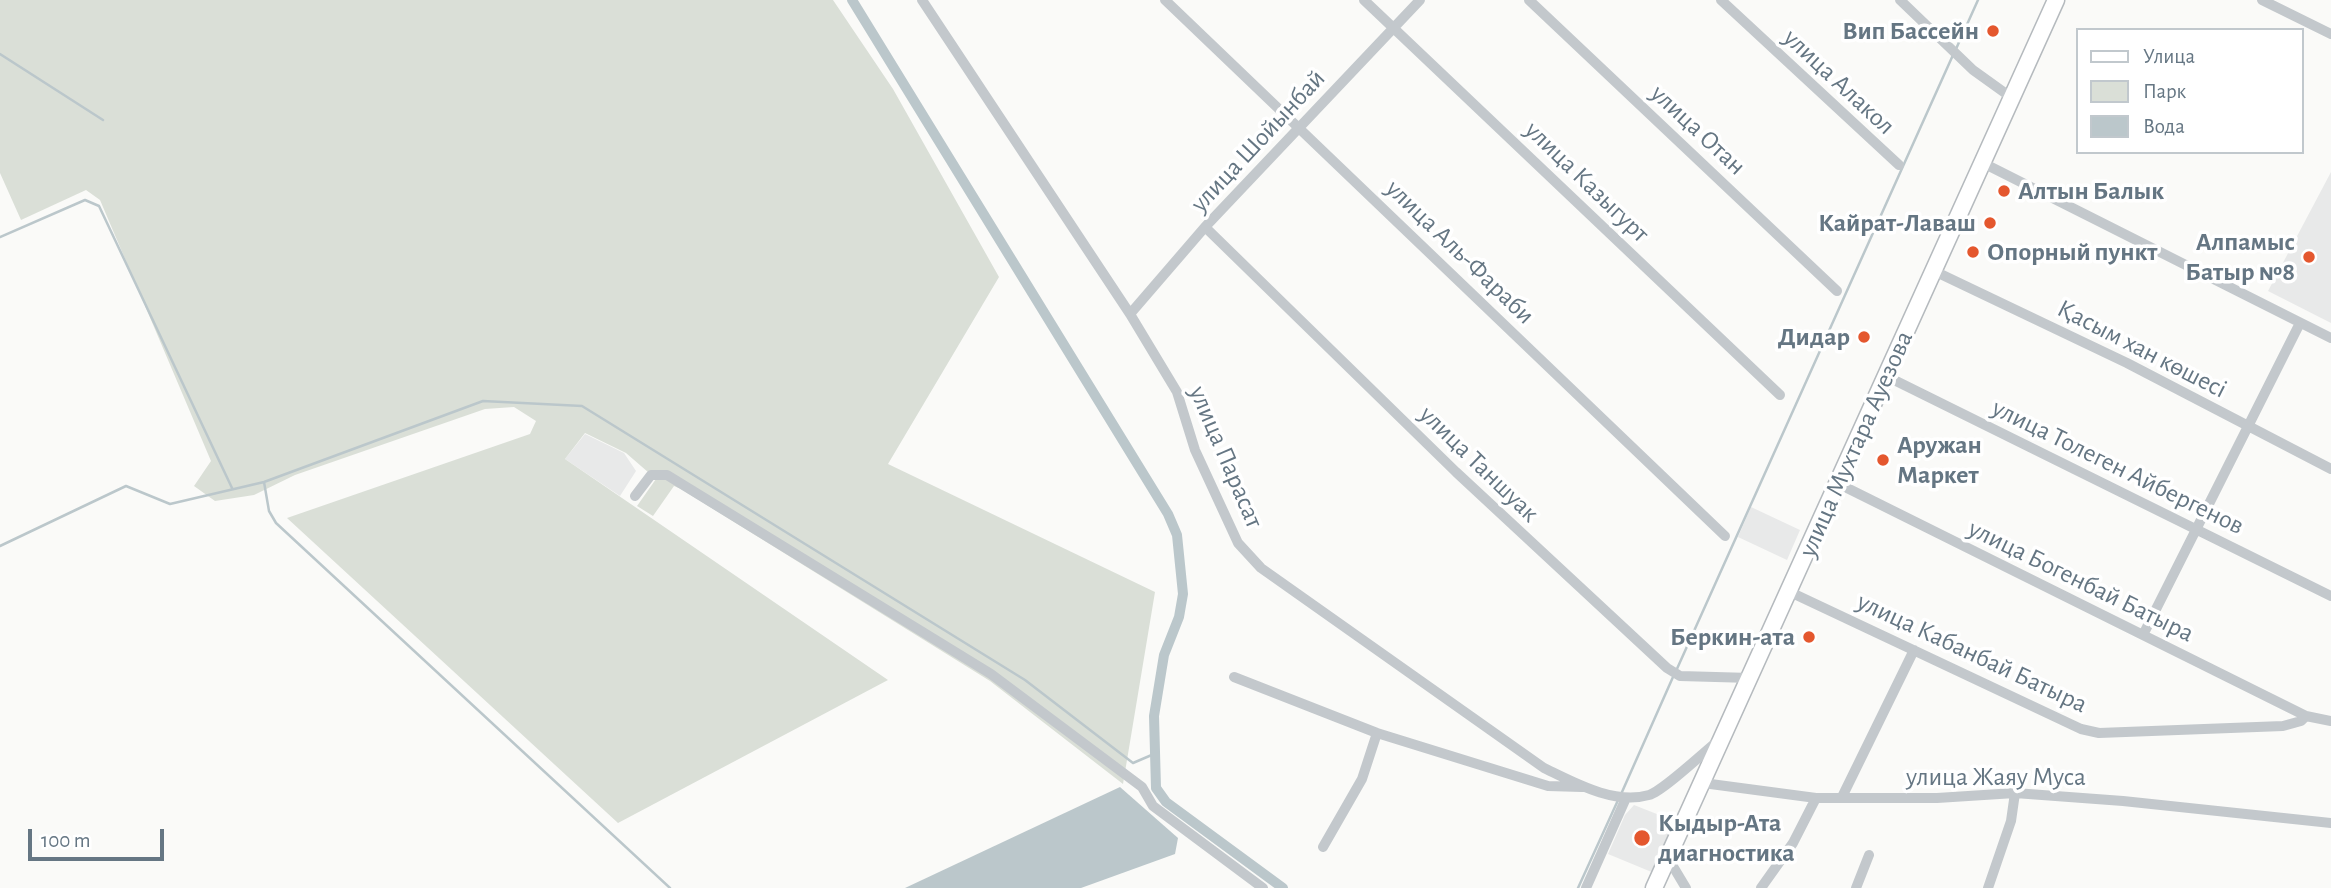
<!DOCTYPE html>
<meta charset="utf-8">
<style>
body{margin:0}
#map{position:relative;width:2331px;height:888px;overflow:hidden;background:#fafaf8;font-family:"Alegreya Sans",sans-serif}
canvas{display:block}
.legend{position:absolute;left:2076px;top:28px;width:228px;height:126px;box-sizing:border-box;background:#fff;border:2px solid #c1c8cd;margin:0;padding:9px 12px;list-style:none;font-size:21px;color:#657683}
.legend li{display:flex;align-items:center;gap:14px;height:35px}
.legend b{width:35px;border:2px solid #c1c8cd}
.scale{position:absolute;left:28px;top:829px;width:136px;height:32px;box-sizing:border-box;border:4px solid #657683;border-top:0;padding-left:9px;font-size:21px;line-height:24px;white-space:nowrap;color:#657683;-webkit-text-stroke:5px #fff;paint-order:stroke}
</style>
<div id="map">
<canvas width="2331" height="888"></canvas>
<ul class="legend">
<li><b style="height:9px;background:#fff"></b>Улица</li>
<li><b style="height:19px;background:#dadfd7"></b>Парк</li>
<li><b style="height:19px;background:#bbc7cb"></b>Вода</li>
</ul>
<div class="scale">100 m</div>
</div>
<script>
const g = document.querySelector('canvas').getContext('2d');
g.lineJoin = 'round';
function paint(path, color) { g.fillStyle = color; g.fill(path, 'evenodd'); }
function trace(path, color, width, dash) { g.strokeStyle = color; g.lineWidth = width; g.lineCap = dash ? 'butt' : 'round'; g.setLineDash(dash || []); g.stroke(path); }
function label(font, color, halo, rows, align = 'center') {
  g.font = font + ' "Alegreya Sans",sans-serif'; g.lineWidth = 7; g.setLineDash([]); g.textBaseline = 'middle'; g.strokeStyle = halo; g.fillStyle = color; for (const [text, x, y, turn = 0] of rows) {
    g.save(); g.translate(x, y); g.rotate((+turn || 0) * Math.PI / 180); g.textAlign = isNaN(turn) ? turn : align; if (halo) g.strokeText(text, 0, 0); g.fillText(text, 0, 0); g.restore();
  }
}
paint(new Path2D(`
 M2331,172V323L2268,291Z
 M585,434L624,453L636,471L620,496L565,459Z
 M1751,507L1800,530L1787,560L1738,537Z
 M1634,805L1677,822L1654,873L1608,854L1625,815Z`), '#e8e9e9');
paint(new Path2D(`
 M0,0H833L893,89L999,277L888,464L1155,592L1123,784L990,681L681,489L674,486L653,516L637,506L656,479L626,453L585,433L565,459L888,680L618,823L287,518L530,434L536,421L514,407L485,409L295,475L254,495L215,501L194,486L211,461L100,200L86,190L21,220L0,173Z`), '#dadfd7');
paint(new Path2D(`
 M1120,787L1178,838L1175,854L1081,888H905Z`), '#bbc7cb');
trace(new Path2D(`
 M1956,49L1978,0
 M0,54L103,120
 M0,237L85,200L99,206L232,488
 M264,482L269,511L276,523L670,888
 M0,546L126,486L170,504L264,482L483,401L582,406L1025,680L1133,763L1154,754
 M1676,671L1953,55
 M1622,792L1673,677
 M1578,888L1619,798`), '#bbc7cb', 2.5);
trace(new Path2D(`
 M852,0L1168,514L1177,535L1183,594L1179,617L1164,655L1154,716L1156,788L1166,802L1283,888`), '#bbc7cb', 10);
const primary = new Path2D(`
 M1654,888L2056,0`);
trace(primary, '#b5babe', 19);
trace(new Path2D(`
 M922,0L1130,314L1177,392L1195,450L1238,543L1261,568L1544,768C1575,783 1614,805 1649,795C1663,791 1704,752 1718,741
 M1165,0L1725,536
 M1364,0L1780,395
 M1529,0L1837,291
 M1721,0L1899,165
 M1900,0L1973,70L2012,98
 M2262,0L2331,34
 M1983,163L2331,338
 M1205,227L1456,472L1667,668L1680,676L1751,678
 M1932,270L2127,363L2331,469
 M1130,314L1205,227L1420,0
 M1886,376L2331,596
 M1837,483L2306,716L2331,721
 M635,496L651,475H667L991,674L1142,787L1153,806L1263,888
 M1790,592L2081,729L2099,733L2283,726L2301,721L2306,716
 M2143,635L2300,323
 M1234,677L1377,733L1548,786L1582,787
 M1703,783L1816,798H1937L2015,793L2123,801L2331,823
 M1842,797L1914,650
 M1323,847L1362,779L1377,733
 M1668,858L1686,888
 M1586,888L1626,798
 M1761,888L1793,843L1816,798
 M1856,888L1869,855
 M1988,888L2011,821L2015,793`), '#c3c8cc', 10);
trace(primary, '#fff', 16);
for (const [x, y, r, color] of [
 [1993,31,7,"#e4572e"],
 [2004,191,7,"#e4572e"],
 [1990,223,7,"#e4572e"],
 [1973,252,7,"#e4572e"],
 [2309,257,7,"#e4572e"],
 [1864,337,7,"#e4572e"],
 [1883,460,7,"#e4572e"],
 [1809,637,7,"#e4572e"],
 [1642,838,9,"#e4572e"]
]) { const dot = new Path2D(); dot.arc(x, y, r, 0, 2 * Math.PI); g.fillStyle = color; g.fill(dot); trace(dot, '#fff', 2.5); }
label('bold 26px', '#657683', '#fff', [
 ["Вип Бассейн",1979,31],
 ["Алтын Балык",2018,191,"left"],
 ["Кайрат-Лаваш",1976,223],
 ["Алпамыс",2295,242],
 ["Батыр №8",2295,272],
 ["Опорный пункт",1987,252,"left"],
 ["Дидар",1850,337],
 ["Аружан",1897,445,"left"],
 ["Маркет",1897,475,"left"],
 ["Беркин-ата",1795,637],
 ["Кыдыр-Ата",1658,823,"left"],
 ["диагностика",1658,853,"left"]
], 'right');
label('26px', '#657683', '#fff', [
 ["улица Алакол",1839,82,43],
 ["улица Отан",1698,130,43],
 ["улица Шойынбай",1258,141,-47],
 ["улица Казыгурт",1587,182,44],
 ["улица Аль-Фараби",1460,252,44],
 ["Қасым хан көшесі",2142,349,27],
 ["улица Мухтара Ауезова",1856,444,-66],
 ["улица Парасат",1226,457,67],
 ["улица Таншуак",1479,464,44],
 ["улица Толеген Айбергенов",2118,467,26],
 ["улица Богенбай Батыра",2081,581,26],
 ["улица Кабанбай Батыра",1972,653,25],
 ["улица Жаяу Муса",1996,777]
]);
</script>
